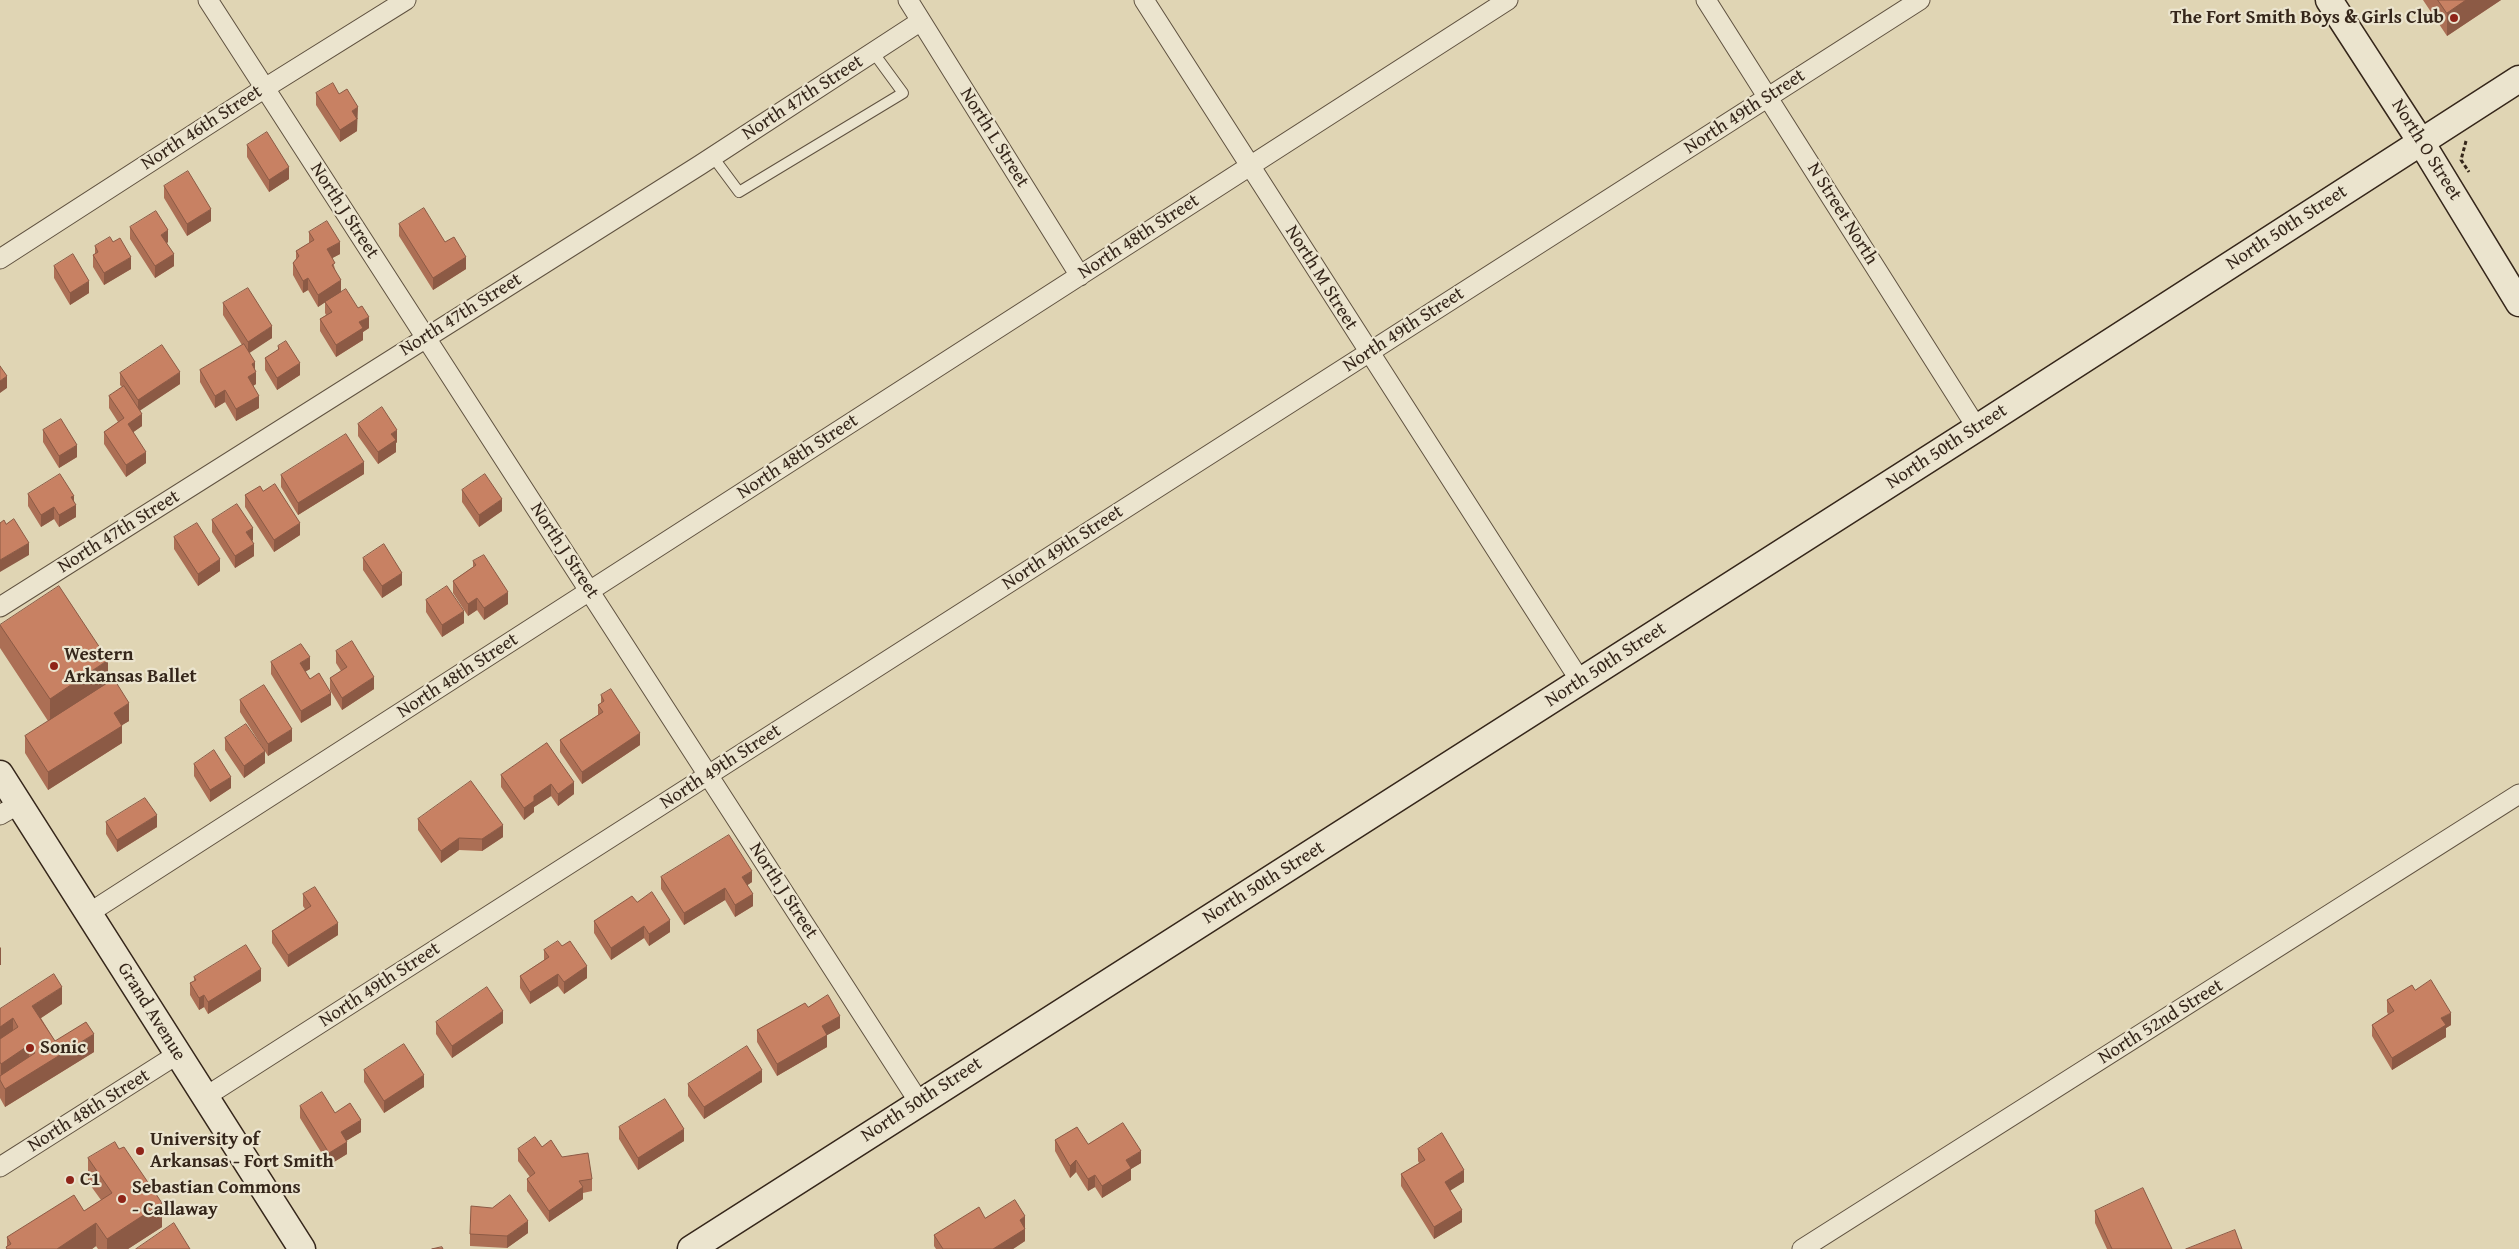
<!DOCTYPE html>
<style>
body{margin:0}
canvas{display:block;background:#e0d5b4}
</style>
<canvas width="2519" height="1249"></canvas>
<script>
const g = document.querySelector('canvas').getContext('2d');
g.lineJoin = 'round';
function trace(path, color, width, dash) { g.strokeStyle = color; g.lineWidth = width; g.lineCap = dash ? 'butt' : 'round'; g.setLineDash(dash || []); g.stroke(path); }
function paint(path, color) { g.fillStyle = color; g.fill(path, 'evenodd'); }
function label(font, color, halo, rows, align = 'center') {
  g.font = font + ' "Gentium Book Plus",serif'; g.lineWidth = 4.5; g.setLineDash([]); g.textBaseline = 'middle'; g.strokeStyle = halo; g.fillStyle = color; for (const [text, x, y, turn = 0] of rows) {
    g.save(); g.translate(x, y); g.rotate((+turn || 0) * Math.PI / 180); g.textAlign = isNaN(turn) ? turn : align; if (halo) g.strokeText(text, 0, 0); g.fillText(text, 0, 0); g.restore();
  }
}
const lane = new Path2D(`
 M713,157L739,192L903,93L873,52`);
const street = new Path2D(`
 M208,0L919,1102
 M908,0L1080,276
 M1144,0L1581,682
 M1706,0L1977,428
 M0,259L265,88L406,0
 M0,607L700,165L921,21
 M0,815L19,804
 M89,913L1508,0
 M205,1097L1920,0
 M0,1167L178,1054
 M1802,1249L2519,794`);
const secondary = new Path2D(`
 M2329,0L2421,142L2519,303
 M0,774L302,1249
 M691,1249L1977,428L2519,79`);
trace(lane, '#605240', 12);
trace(street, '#605240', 21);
trace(secondary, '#35261a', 29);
trace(new Path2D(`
 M2466,141L2461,160L2469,172`), '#35261a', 3, [4, 2.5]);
trace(lane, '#ebe4ce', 10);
trace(street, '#ebe4ce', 19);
trace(secondary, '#ebe4ce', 26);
paint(new Path2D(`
 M2423,0H2501L2447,36Z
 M316,93L339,94L358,119H357V131L340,142L316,105Z
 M247,145L289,179L269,192L247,157Z
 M164,186L211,221L187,236L164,198Z
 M399,224L445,242L466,269L433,290L399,236Z
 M130,227L168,242L167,243L174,266L155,278L130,239Z
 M309,232L340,254L332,258L341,291L369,328L363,332V340L336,357L320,331V319L326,315L325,313V302L318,307L308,290L303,293L293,275V263L296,259V251L309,243Z
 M95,246L131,269L104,285L93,267V255L95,254Z
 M54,266L89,293L70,305L54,278Z
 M223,303L272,338L249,352L255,370L256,384L253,386L259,408L236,421L225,402L215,408L200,382V370L242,345L223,315Z
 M278,346L300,375L277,390L265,370V358L278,350Z
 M120,373L180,384L140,410L142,426L133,432L146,463L126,477L104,444V432L118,422L109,408V396L122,387L120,385Z
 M358,424L397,442L396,443V452L378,464L358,436Z
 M43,430L77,457L59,468L43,442Z
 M364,474L298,515L281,487V475Z
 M462,490L502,511L479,527L462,502Z
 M263,491L300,535L274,552L245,507V495Z
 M28,494L74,502L76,517L59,527L54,519L41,527L28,506Z
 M212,520L253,540L252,541L254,556L235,568L212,532Z
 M174,537L220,571L198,586L174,549Z
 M363,558L402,585L382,598L363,570Z
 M473,561L508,604L484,620L477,610L468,616L453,593V581L473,567Z
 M426,600L464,623L442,637L426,612Z
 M0,625L108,683L129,721L122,725V743L48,790L25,753V736L48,721L0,648Z
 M336,651L374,689L342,710L330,690V678L341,671L336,663Z
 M271,662L310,669L305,671L310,679L331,705L301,723L271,674Z
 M601,695L640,745L582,784L560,752V740L598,715V705L601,703Z
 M240,700L292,741L268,756L240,712Z
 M225,738L265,763L244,778L225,750Z
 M547,743L574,794L558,806L551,796L534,807V812L524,820L501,787V775Z
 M194,764L231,788L210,802L194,776Z
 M418,819L503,837L482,851L459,850L441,863L418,830Z
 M106,822L157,827L117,852L106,834Z
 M661,877L752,882L747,885L753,906L735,917L725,900L684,925L661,889Z
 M303,894L338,935L288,967L272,943V931L305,909L303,906Z
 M637,902L670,932L649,946L644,938L611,960L594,933V921Z
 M562,946L587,978L564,994L558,986L530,1004L520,988V976L544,960V950Z
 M194,977L261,981L208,1014L204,1007L199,1010L190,995V983L194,981Z
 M2415,990L2451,1025L2446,1028V1037L2392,1070L2372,1036V1025L2388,1014L2387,1012V1000Z
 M62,1004L41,1018L55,1041L94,1052L5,1107L0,1098V1009Z
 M808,1007L840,1028L827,1035V1047L777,1076L757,1042V1030Z
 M436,1022L503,1023L452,1058L436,1034Z
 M364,1070L424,1087L384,1113L364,1082Z
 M762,1082L704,1119L688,1096V1084Z
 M300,1106L335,1113L361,1132L346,1141L347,1154L329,1165L300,1118Z
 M619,1127L684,1141L638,1170L619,1139Z
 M1055,1140L1088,1144L1141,1163L1131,1169V1180L1102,1198L1095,1187L1088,1191L1076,1172L1070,1178L1055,1151Z
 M542,1147L562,1157L592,1179V1191L583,1193V1199L549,1222L527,1191V1179L530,1177L518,1161V1149Z
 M1418,1149L1464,1182L1450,1190L1462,1222L1434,1239L1401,1186V1174L1419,1163L1418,1161Z
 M88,1158L162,1227L128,1249H98L96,1246L92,1249H6V1247L7,1246V1237L84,1211L101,1200L88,1182Z
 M2095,1211L2172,1249H2107L2095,1223Z
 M985,1218L1025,1228V1241L1013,1249H936L934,1246V1235Z
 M528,1233L507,1248L470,1246V1234Z`), '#ac6f55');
paint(new Path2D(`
 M2466,0H2501L2447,36V13Z
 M358,107L357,131L340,142V130L352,111Z
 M289,167V179L269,192V180Z
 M211,209V221L187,236V224Z
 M168,230V242L161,247V235Z
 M340,242V254L327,261V249Z
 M174,254V266L155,278V266Z
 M131,257V269L104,285V273Z
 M466,257V269L433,290V278Z
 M308,278V290L303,293V281Z
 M341,280V292L318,307V295Z
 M89,281V293L70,305V293Z
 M369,317V328L363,332V340L336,357V345L359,322Z
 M272,326V338L248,354V342Z
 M255,362V373L256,372V384L248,389V377L252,364Z
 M300,363V375L277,390V378Z
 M180,372V384L138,412V400Z
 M7,376V388L0,393V381Z
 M225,390V402L215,408V396Z
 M259,396V408L236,421V409Z
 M142,414V426L128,436V424Z
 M397,430V442L396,443V452L378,464V452L391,434Z
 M77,445V457L59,468V456Z
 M146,452V463L126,477V465Z
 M364,462V474L298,515V503Z
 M74,496V506L76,505V517L59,527V515L71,497Z
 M502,499V511L479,527V515Z
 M54,507V519L41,527V515Z
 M300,523V535L274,552V540Z
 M253,528V540L246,544V532Z
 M29,543V555L0,572V560Z
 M254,544V556L235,568V556Z
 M220,559V571L198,586V574Z
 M402,573V585L382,598V586Z
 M508,592V604L484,620V608Z
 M477,598V610L468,616V604Z
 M464,611V623L442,637V625Z
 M310,657V669L300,675V663Z
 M108,660V684L50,722V699Z
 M374,677V689L342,710V698Z
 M331,693V705L301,723V711Z
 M129,703V721L114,730V713Z
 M122,726V743L48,790V772Z
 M292,729V741L268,756V744Z
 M640,733V745L582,784V772Z
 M265,751V763L244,778V766Z
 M231,777V788L210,802V790Z
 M574,782V794L558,806V794Z
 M551,784V796L534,807V812L524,820V808L534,796Z
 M157,815V827L117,852V840Z
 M503,825V837L482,851V839Z
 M459,838V850L441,863V851Z
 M752,871V882L742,889V877Z
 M725,888V900L684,925V913Z
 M753,894V906L735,917V905Z
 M670,920V932L649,946V934Z
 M338,923V935L288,967V955Z
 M644,926V938L611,960V948Z
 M1,947V965H0V948Z
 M587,966V978L564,994V982Z
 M261,969V981L208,1014V1002Z
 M558,974V986L530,1004V992Z
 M62,987V1004L32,1024V1006Z
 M204,995V1007L199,1010V998Z
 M503,1011V1023L452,1058V1046Z
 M2451,1013V1025L2446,1028V1037L2392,1070V1058L2441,1018Z
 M840,1016V1028L822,1038V1026Z
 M13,1018V1036L0,1044V1027Z
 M94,1034V1052L5,1107V1089Z
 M827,1035V1047L777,1076V1064Z
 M29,1045V1063L1,1081V1064Z
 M762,1070V1082L704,1119V1107Z
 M424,1075V1087L384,1113V1101Z
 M361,1120V1132L341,1144V1132Z
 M684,1129V1141L638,1170V1158Z
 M347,1142V1154L329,1165V1153Z
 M1141,1151V1163L1131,1169V1180L1102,1198V1186L1126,1160Z
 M1076,1160V1172L1070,1178V1166Z
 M1464,1170V1182L1445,1194V1182Z
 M1095,1175V1187L1088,1191V1179Z
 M583,1187V1199L549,1222V1211Z
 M162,1203V1227L128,1249H107V1239Z
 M1462,1210V1222L1434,1239V1227Z
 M1025,1216V1228L1020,1232V1220Z
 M528,1221V1233L507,1248V1236Z
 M96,1223V1246L92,1249H57Z
 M1025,1229V1241L1013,1249H993Z`), '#8c5a45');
const building = new Path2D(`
 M2438,0H2466L2447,13Z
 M333,83L339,94L347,89L358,107L352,111L357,119L340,130L316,93Z
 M267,132L289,167L269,180L247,145Z
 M188,171L211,209L187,224L164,186Z
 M424,208L445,242L454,237L466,257L433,278L399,224Z
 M156,211L168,230L161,235L174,254L155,266L130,227Z
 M327,221L340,242L327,249L335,263L332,265L341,280L318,295L308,278L303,281L293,263L299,256L296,251L314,240L309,232Z
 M110,237L113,242L120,238L131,257L104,273L93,255L98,252L95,246Z
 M73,254L89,281L70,293L54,266Z
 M248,288L272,326L248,342L223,303Z
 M346,289L358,308L362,306L369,317L359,322L363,328L336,345L320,319L332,312L325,302Z
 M286,341L300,363L277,378L265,358L279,349L278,346Z
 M244,344L255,362L252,364L256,372L248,377L259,396L236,409L225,390L215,396L200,370Z
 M162,345L180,372L138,400L120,373Z
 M0,366L7,376L0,381Z
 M124,386L142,414L128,424L146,452L126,465L104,432L124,418L109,396Z
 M382,407L397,430L391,434L396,440L378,452L358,424Z
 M61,419L77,445L59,456L43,430Z
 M346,434L364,462L298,503L281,475Z
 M60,474L74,496L71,497L76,505L59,515L54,507L41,515L28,494Z
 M485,474L502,499L479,515L462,490Z
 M275,484L300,523L274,540L245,495L260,486L263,491Z
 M237,504L253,528L246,532L254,544L235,556L212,520Z
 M14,519L29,543L0,560V523L4,520L6,524Z
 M197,523L220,559L198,574L174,537Z
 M384,544L402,573L382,586L363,558Z
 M484,555L508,592L484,608L477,598L468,604L453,581L476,565L473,561Z
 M59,586L108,660L50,699L0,625Z
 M447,586L464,611L442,625L426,600Z
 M352,641L374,677L342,698L330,678L347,667L336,651Z
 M301,644L310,657L300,663L310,679L319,673L331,693L301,711L271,662Z
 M114,679L129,703L114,713L122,726L48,772L25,736Z
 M264,685L292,729L268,744L240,700Z
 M611,689L640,733L582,772L560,740L603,712L598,705L604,701L601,695Z
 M246,724L265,751L244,766L225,738Z
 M547,743L574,782L558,794L551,784L534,796V801L524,808L501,775Z
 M214,750L231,777L210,790L194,764Z
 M471,781L503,825L482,839L459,838L441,851L418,819Z
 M145,798L157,815L117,840L106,822Z
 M729,835L752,871L742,877L753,894L735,905L725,888L684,913L661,877Z
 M315,887L338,923L288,955L272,931L311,906L303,894Z
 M652,892L670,920L649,934L644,926L611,948L594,921L632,896L637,902Z
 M558,941L562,946L570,941L587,966L564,982L558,974L530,992L520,976L549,957L544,950Z
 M246,945L261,969L208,1002L204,995L199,998L190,983L196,980L194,977Z
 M54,974L62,987L32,1006L55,1041L86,1022L94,1034L5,1089L0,1080V1076L35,1053L29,1045L1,1064L0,1062V1039L18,1027L13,1018L0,1027V1009Z
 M2431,980L2451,1013L2441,1018L2446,1025L2392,1058L2372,1025L2394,1011L2387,1000L2412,985L2415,990Z
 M487,987L503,1011L452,1046L436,1022Z
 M828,995L840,1016L822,1026L827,1035L777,1064L757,1030L805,1003L808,1007Z
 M404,1044L424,1075L384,1101L364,1070Z
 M747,1046L762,1070L704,1107L688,1084Z
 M322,1092L335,1113L350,1103L361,1120L341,1132L347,1142L329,1153L300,1106Z
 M665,1099L684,1129L638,1158L619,1127Z
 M1123,1123L1141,1151L1126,1160L1131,1168L1102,1186L1095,1175L1088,1179L1076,1160L1070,1166L1055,1140L1077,1127L1088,1144Z
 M1442,1133L1464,1170L1445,1182L1462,1210L1434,1227L1401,1174L1425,1160L1418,1149Z
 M535,1137L542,1147L551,1140L562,1157L588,1153L592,1179L579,1181L583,1187L549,1211L527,1179L535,1173L518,1149Z
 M115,1142L119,1149L124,1147L162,1203L107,1239L96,1223L57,1249H7L6,1247L11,1244L7,1237L74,1195L84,1211L112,1193L88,1158Z
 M2143,1188L2172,1249H2112L2095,1211Z
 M510,1195L528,1221L507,1236L470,1234L471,1206L492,1208Z
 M1015,1200L1025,1216L1020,1220L1025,1229L993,1249H943L934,1235L979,1207L985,1218Z
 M174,1223L190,1249H136Z
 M2235,1230L2242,1249H2186Z
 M442,1247L443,1249H432Z`);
paint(building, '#c88163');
trace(building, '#8c5a45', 1);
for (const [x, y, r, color] of [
 [2454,18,5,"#8f2418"],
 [54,666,5,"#8f2418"],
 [30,1048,5,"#8f2418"],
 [140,1151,5,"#8f2418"],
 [70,1180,5,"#8f2418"],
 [122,1199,5,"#8f2418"]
]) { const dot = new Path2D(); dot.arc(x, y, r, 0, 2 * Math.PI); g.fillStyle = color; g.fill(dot); trace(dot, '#ebe4ce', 2); }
label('bold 19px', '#35261a', '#ebe4ce', [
 ["The Fort Smith Boys & Girls Club",2444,18,"right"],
 ["Western",64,655],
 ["Arkansas Ballet",64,677],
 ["Sonic",40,1048],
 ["University of",150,1140],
 ["Arkansas - Fort Smith",150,1162],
 ["C1",80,1180],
 ["Sebastian Commons",132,1188],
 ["- Callaway",132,1210]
], 'left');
label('19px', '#35261a', '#ebe4ce', [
 ["North 47th Street",803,98,-33],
 ["North 49th Street",1745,112,-33],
 ["North 46th Street",202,128,-33],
 ["North L Street",994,138,58],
 ["North O Street",2426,150,58],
 ["North J Street",344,211,57],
 ["N Street North",1842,214,58],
 ["North 50th Street",2287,228,-33],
 ["North 48th Street",1139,237,-33],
 ["North M Street",1321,278,58],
 ["North 47th Street",461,315,-32],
 ["North 49th Street",1404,330,-33],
 ["North 50th Street",1947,447,-33],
 ["North 48th Street",798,457,-33],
 ["North 47th Street",119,532,-32],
 ["North 49th Street",1063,548,-33],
 ["North J Street",564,551,57],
 ["North 50th Street",1606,665,-33],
 ["North 48th Street",458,676,-33],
 ["North 49th Street",721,767,-33],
 ["North 50th Street",1264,883,-32],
 ["North J Street",783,891,57],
 ["North 49th Street",380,985,-33],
 ["Grand Avenue",151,1012,58],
 ["North 52nd Street",2161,1022,-32],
 ["North 50th Street",922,1100,-33],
 ["North 48th Street",89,1111,-32]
]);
</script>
